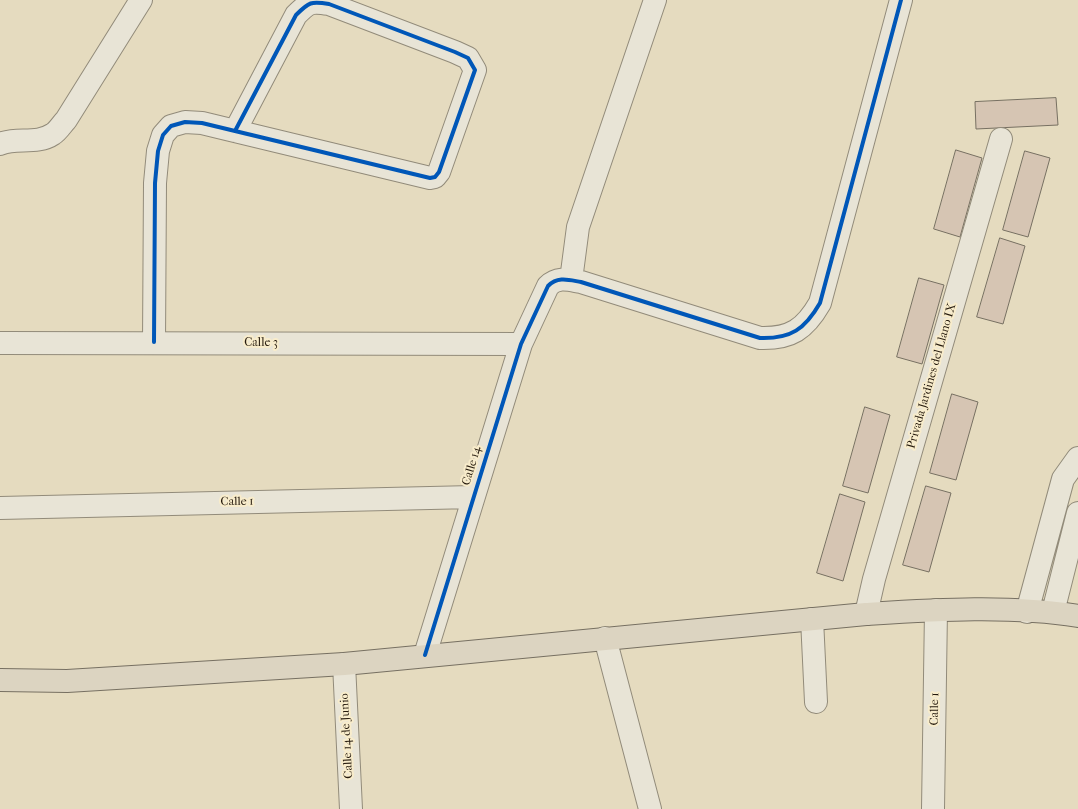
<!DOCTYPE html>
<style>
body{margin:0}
canvas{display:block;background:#e5dbbf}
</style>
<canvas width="1078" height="809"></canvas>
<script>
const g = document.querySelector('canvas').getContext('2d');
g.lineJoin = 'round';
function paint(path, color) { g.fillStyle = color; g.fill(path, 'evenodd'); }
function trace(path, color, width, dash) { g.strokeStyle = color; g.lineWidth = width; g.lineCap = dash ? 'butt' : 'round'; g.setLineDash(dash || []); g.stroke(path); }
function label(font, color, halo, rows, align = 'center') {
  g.font = font + ' "IM FELL French Canon",serif'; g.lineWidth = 4; g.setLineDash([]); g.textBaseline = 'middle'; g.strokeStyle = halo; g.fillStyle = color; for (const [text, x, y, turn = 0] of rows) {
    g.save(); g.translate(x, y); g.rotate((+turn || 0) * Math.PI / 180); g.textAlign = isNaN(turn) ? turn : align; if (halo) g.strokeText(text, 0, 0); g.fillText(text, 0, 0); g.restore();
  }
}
const building = new Path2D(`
 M1056,98L1058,125L976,129L975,102Z
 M956,150L982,158L960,237L934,229Z
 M1025,151L1050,158L1028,237L1003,230Z
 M1000,238L1025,246L1003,324L977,317Z
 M919,278L944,285L922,364L897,357Z
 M952,394L978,402L956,480L930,473Z
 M865,407L890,415L868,493L843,486Z
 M926,486L951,493L929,572L903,565Z
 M840,494L865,502L843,581L817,573Z`);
paint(building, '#d6c5b3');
trace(building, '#777062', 1);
const minor = new Path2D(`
 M0,144C16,137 37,145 53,134C58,131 62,124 66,120L141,0
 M571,280L578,227L655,0
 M154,342L155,183L158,151L163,135L171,126L185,122L202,123L235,131L430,178L435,177L439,172L475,70L468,58L455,52L329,4C311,1 309,2 296,15L235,131
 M0,343L521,344
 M0,508L473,497
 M1027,612L1063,479L1078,458
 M1053,612L1078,513
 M866,614L874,579L1001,139
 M812,619L816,702
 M605,638L650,809
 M425,655L521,344L548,286C558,276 569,280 581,282L760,338C791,339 805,329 820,303L901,0
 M344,664L351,809
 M933,809L936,610`);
const major = new Path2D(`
 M0,680L67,681L344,664L866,614C933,610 1011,605 1078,616`);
trace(minor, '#928b7a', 24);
trace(major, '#777062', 24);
trace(minor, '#e8e4d6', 22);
trace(major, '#dcd4c1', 22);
trace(new Path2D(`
 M154,342L155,183L158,151L163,135L171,126L185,122L202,123L235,131L430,178L435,177L439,172L475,70L468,58L455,52L329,4C311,1 309,2 296,15L235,131
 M425,655L521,344L548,286C558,276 569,280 581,282L760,338C791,339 805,329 820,303L901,0`), '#0057b8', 4);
label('12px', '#251a0d', '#f8eccb', [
 ["Calle 3",261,343],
 ["Privada Jardines del Llano IX",932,376,-74],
 ["Calle 14",472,466,-73],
 ["Calle 1",237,502,-1],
 ["Calle 1",935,709,-89],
 ["Calle 14 de Junio",347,736,-93]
]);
</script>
